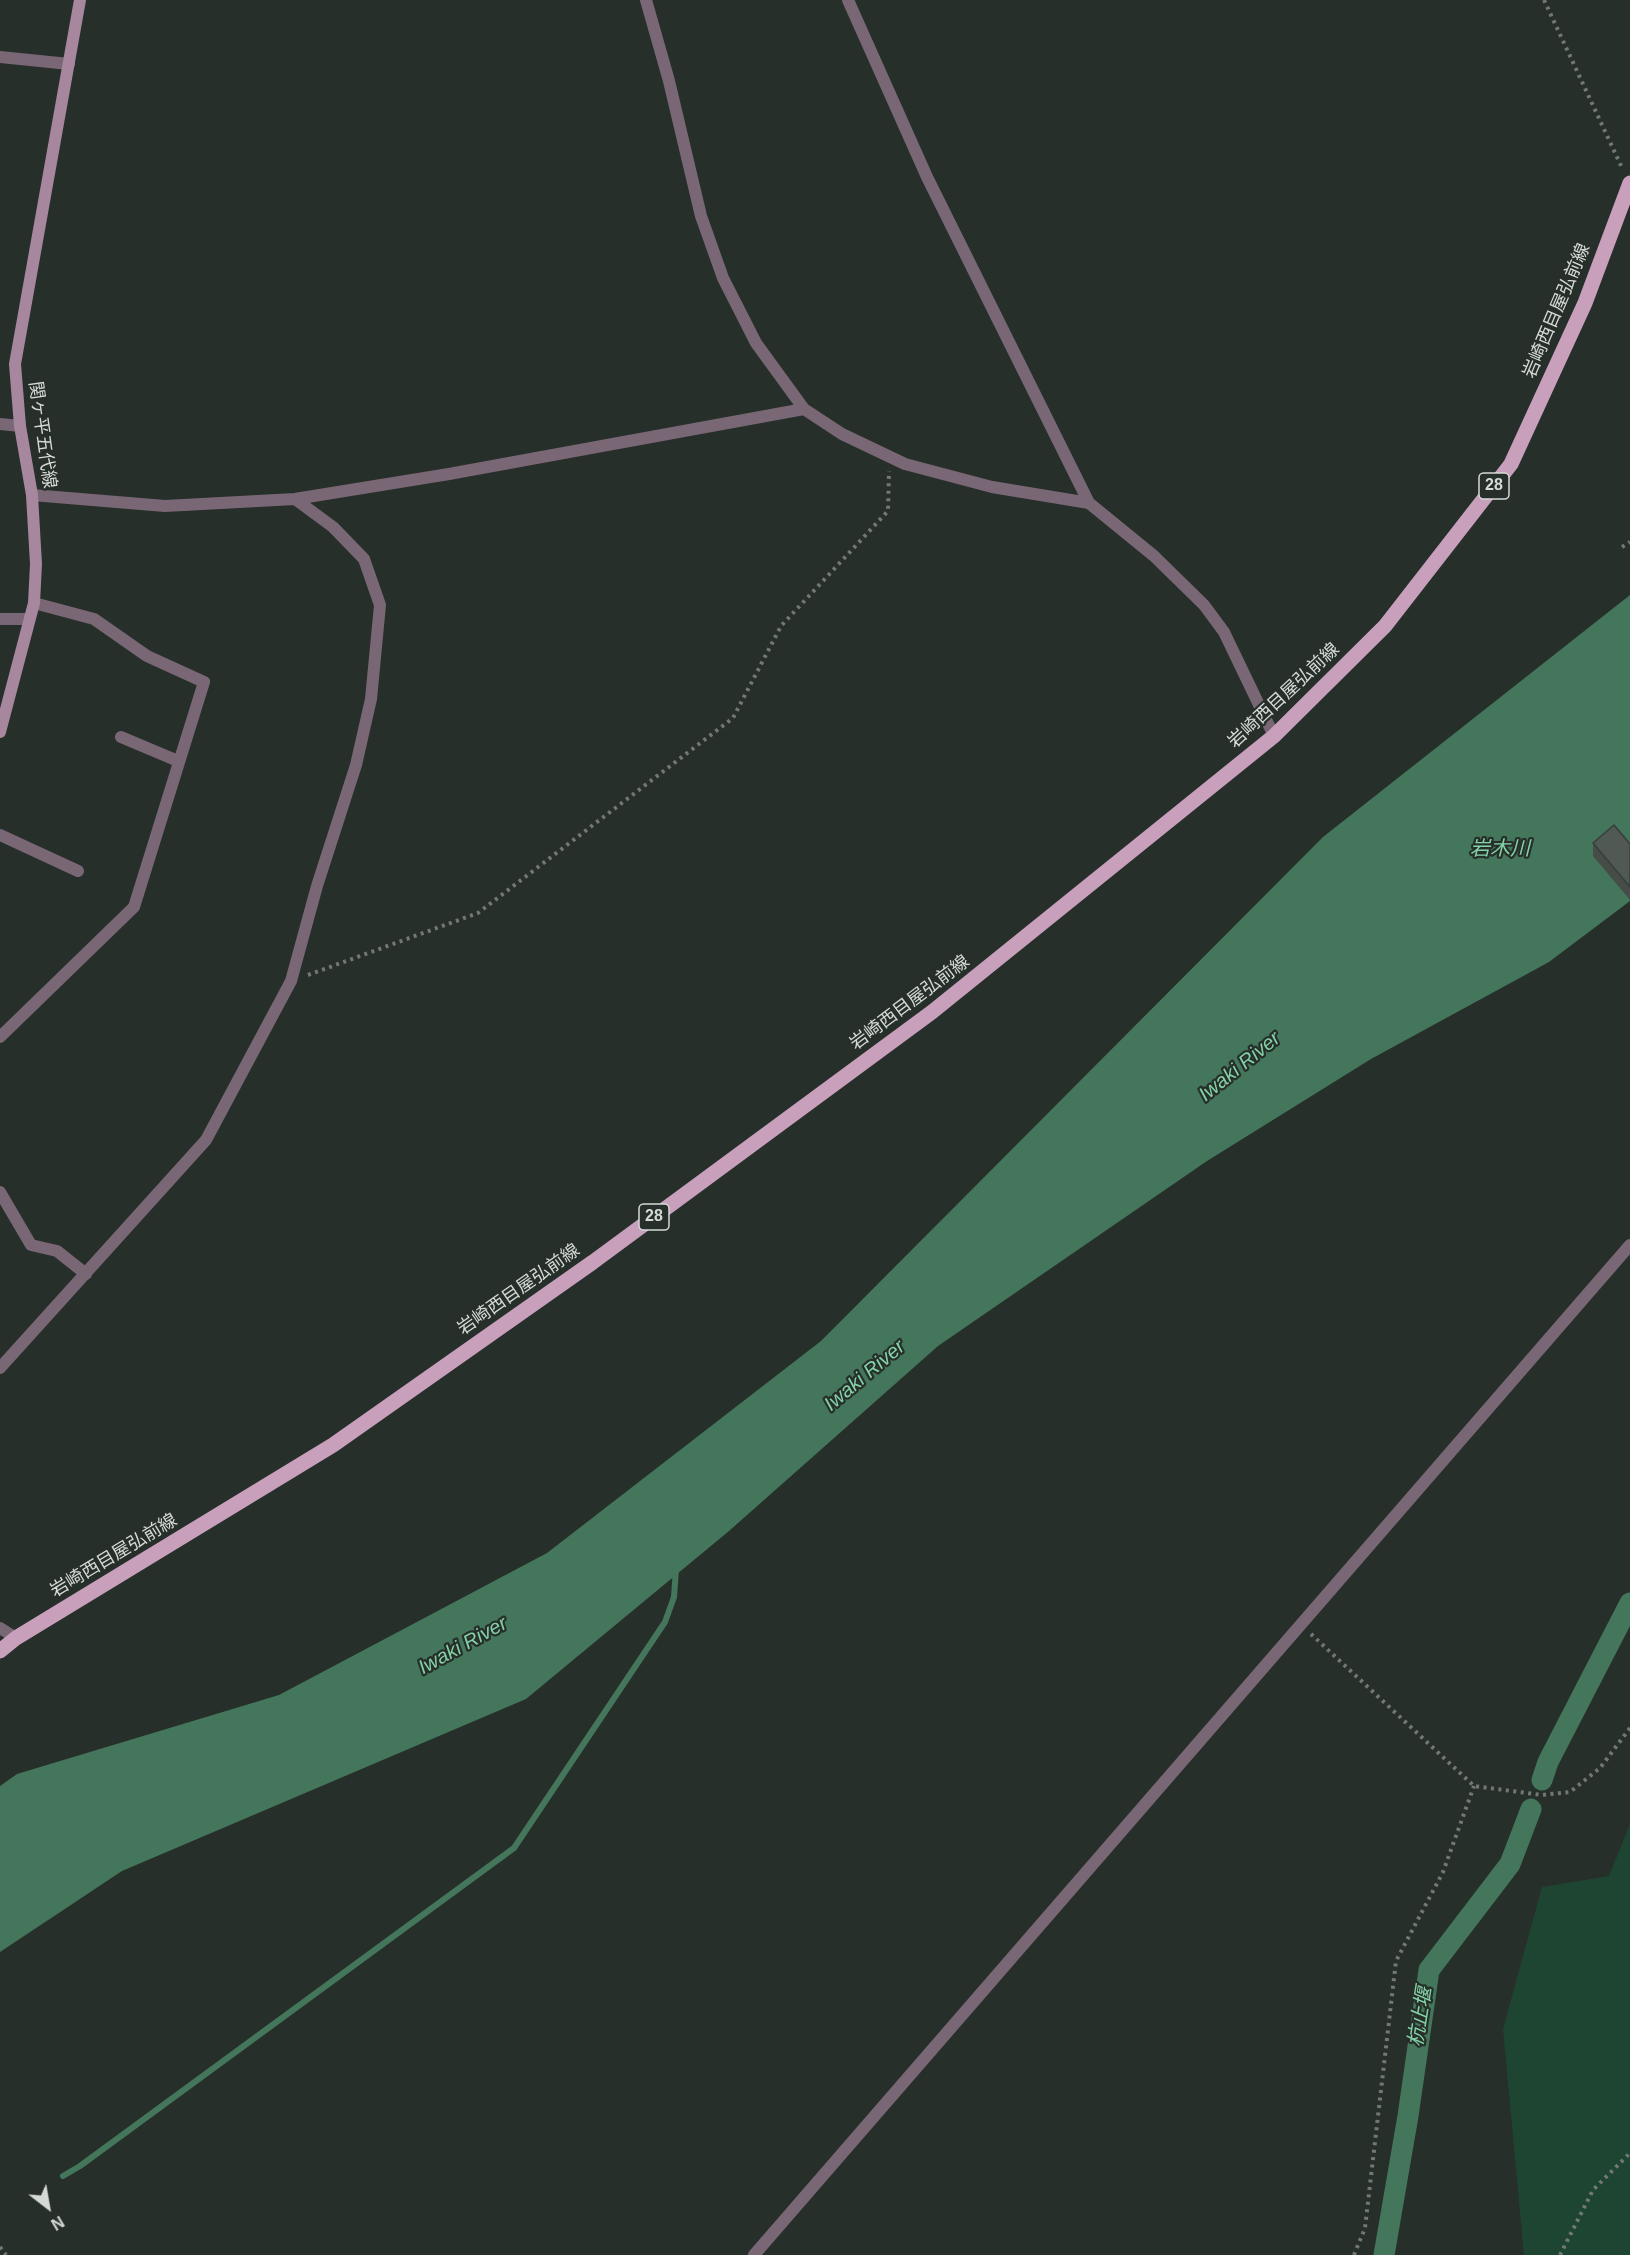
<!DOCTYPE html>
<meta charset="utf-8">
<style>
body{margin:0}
#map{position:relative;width:1630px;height:2255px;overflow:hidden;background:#272f2a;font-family:Arial,sans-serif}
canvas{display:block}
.north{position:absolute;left:18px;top:2177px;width:60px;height:60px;-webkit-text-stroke:4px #272f2a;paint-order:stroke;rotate:149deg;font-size:16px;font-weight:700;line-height:24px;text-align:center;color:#d5dad7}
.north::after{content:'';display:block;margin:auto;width:21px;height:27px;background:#d5dad7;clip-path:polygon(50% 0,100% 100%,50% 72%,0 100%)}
</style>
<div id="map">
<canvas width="1630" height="2255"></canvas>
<div class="north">N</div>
</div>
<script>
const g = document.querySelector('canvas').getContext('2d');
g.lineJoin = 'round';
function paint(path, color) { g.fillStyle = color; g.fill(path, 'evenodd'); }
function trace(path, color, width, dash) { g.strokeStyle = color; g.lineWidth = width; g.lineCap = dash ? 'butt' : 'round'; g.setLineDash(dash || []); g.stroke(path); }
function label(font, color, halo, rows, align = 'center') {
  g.font = font + ' Arial,"Noto Sans JP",sans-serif'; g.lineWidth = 4.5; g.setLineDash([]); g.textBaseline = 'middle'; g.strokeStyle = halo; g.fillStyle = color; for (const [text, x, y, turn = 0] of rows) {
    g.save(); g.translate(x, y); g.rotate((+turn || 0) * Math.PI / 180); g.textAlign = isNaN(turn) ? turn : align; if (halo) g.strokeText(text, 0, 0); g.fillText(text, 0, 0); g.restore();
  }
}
paint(new Path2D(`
 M1630,1824V2255H1524L1503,2029L1542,1887L1609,1876Z`), '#1e4531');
paint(new Path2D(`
 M1630,595V901L1549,962L1371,1059L1207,1161L938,1346L729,1531L526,1699L122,1871L0,1952V1786L17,1774L279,1695L547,1553L821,1341L1323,837Z`), '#44765b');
trace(new Path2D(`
 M63,2176L80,2166L514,1848L665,1622L674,1597L676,1569`), '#44765b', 6);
trace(new Path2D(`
 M1542,1780L1548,1762L1630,1603
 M1384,2255L1408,2116L1429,1970L1510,1864L1531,1809`), '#44765b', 21);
trace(new Path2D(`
 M1544,0L1623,170
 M1622,547L1630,542
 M308,975L478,913L733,718L781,626L888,511L889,471
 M1311,1634L1474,1786L1542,1795L1570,1792L1600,1768L1630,1728
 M0,2247L6,2255
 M1354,2255L1365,2228L1396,1961L1443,1872L1474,1786
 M1560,2255L1593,2190L1630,2153`), '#727975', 4, [3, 4.5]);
trace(new Path2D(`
 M646,0L669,81L701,216L723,278L756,343L804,409L842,434L905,464L992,487L1089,503
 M848,0L927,177L1089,503L1154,556L1204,605L1224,632L1274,736
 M0,57L69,64
 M0,424L20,426
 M32,495L165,506L295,499L449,474L804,409
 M0,619H29
 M121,737L178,761
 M0,835L78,871
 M0,1037L134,907L204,682L147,656L94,619L34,603
 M0,1192L31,1245L57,1251L86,1274
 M0,1368L206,1140L291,981L317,886L356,765L371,699L380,605L364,559L333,527L295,499
 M0,1628L16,1638`), '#7a6775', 12);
trace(new Path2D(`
 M754,2255L1630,1245`), '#7a6775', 12);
trace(new Path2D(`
 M0,732L34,603L36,564L32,495L20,426L15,364L80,0`), '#a6879d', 12);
trace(new Path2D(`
 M0,1651L16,1638L333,1445L593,1262L932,1012L1274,736L1385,626L1511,464L1585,303L1630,183`), '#c8a0bc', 15);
paint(new Path2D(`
 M1593,843L1630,844V900L1593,856Z`), '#464d48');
const building = new Path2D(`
 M1614,825L1630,844V887L1593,843Z`);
paint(building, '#515954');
trace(building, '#393e3b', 1.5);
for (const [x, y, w] of [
 [1494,486,30],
 [654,1217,30]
]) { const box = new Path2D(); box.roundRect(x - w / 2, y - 13, w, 26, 4.5); g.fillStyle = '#272f2a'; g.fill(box); trace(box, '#d5dad7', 1.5); }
label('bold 16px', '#d5dad7', null, [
 ["28",1494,486],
 ["28",654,1217]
]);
label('18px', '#d5dad7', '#272f2a', [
 ["岩崎西目屋弘前線",1557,311,-67],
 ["関ヶ平五代線",42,435,82],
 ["岩崎西目屋弘前線",1284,696,-43],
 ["岩崎西目屋弘前線",910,1003,-37],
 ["岩崎西目屋弘前線",519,1290,-35],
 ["岩崎西目屋弘前線",114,1556,-31]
]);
label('italic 20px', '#84d3a7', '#272f2a', [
 ["岩木川",1500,849],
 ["Iwaki River",1240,1067,-39],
 ["Iwaki River",865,1376,-40],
 ["Iwaki River",463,1646,-29],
 ["杭止堰",1421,2017,-81]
]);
</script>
